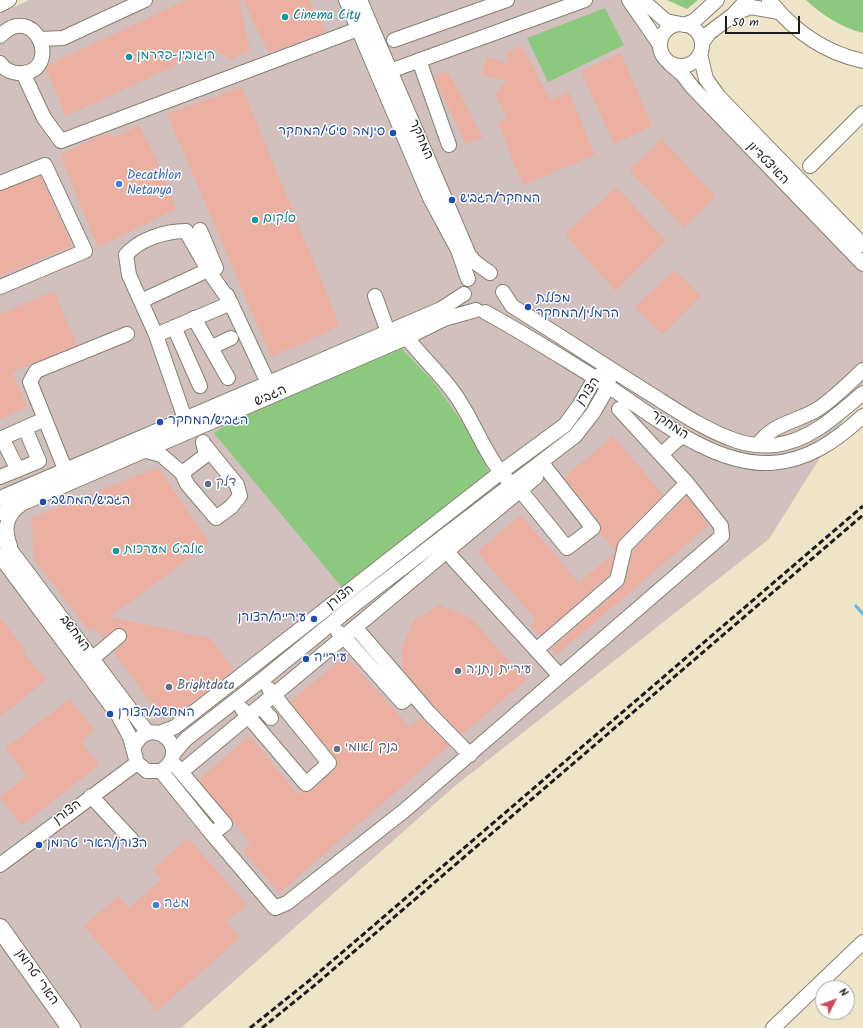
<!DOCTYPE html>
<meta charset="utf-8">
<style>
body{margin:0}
#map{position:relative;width:863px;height:1028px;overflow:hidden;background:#eee5c8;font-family:Kalam,sans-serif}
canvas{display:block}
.north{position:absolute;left:815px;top:980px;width:40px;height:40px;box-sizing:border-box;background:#fff;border:1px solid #a4a4a4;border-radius:50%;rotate:48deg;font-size:11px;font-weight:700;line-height:16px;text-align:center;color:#1c1c1c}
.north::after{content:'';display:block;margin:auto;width:14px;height:18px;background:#d1495b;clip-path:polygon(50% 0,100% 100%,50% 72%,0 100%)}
.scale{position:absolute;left:725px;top:16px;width:75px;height:18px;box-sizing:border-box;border:2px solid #1c1c1c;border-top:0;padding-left:5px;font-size:12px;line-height:14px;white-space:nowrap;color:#1c1c1c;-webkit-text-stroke:3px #fff;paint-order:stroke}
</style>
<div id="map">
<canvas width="863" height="1028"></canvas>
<div class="north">N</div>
<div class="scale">50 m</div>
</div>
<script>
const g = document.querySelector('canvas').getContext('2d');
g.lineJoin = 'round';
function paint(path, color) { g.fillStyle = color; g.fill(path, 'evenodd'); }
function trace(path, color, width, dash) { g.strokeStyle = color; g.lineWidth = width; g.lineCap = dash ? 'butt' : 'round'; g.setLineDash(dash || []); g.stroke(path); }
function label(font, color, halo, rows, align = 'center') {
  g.font = font + ' Kalam,"Playpen Sans Hebrew",sans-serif'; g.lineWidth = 3; g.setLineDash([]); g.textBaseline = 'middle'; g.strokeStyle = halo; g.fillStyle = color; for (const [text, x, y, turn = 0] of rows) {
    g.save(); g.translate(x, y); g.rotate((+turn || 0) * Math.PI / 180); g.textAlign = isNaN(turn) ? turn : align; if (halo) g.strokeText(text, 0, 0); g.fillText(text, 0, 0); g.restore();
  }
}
paint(new Path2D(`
 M29,0H621L652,45L655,56L660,62L673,72L863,270V389L769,539L455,786L181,1028H0V14Z`), '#d1c0bd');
paint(new Path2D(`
 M667,0H698L687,9Z
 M806,0H863V33C842,28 822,15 806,0Z
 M605,8L624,45L548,82L527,38Z
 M400,347L432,380L469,432L489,472L344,590L214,433L230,422Z`), '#8cc97f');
trace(new Path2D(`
 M856,606L863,614`), '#64b5df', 3);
paint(new Path2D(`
 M186,0H239L250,50L231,60L214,48L66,116L46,69L48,65Z
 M243,0H309L326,32L269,53Z
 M521,45L551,100L569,92L595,155L523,185L498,123L507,119L495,93L507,81L482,75L486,57L508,63L507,53Z
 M621,53L652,126L614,144L581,71Z
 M448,71L483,138L466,144L434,77Z
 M242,87L340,326L271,357L167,114Z
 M139,125L156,158L176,209L98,247L60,155L104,134L116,137Z
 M662,139L716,197L684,227L629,170Z
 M41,176L72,246L0,276V191Z
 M617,187L666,241L615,291L565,234Z
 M674,270L701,296L662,335L635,307Z
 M54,291L77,345L12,372L27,407L0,419V314Z
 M613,436L664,495L619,540L615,551L600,533L601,527L600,523L564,477Z
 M158,467L210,543L110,617L210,638L234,670L177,714L157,710L113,652L127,639L125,630L117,628L103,638L95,628L90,632L34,559L31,518Z
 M686,496L709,525L556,655L551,649L623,586L633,550Z
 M521,515L579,583L615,552L609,575L540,636L530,625L536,620L477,552Z
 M440,605L472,619L526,680L462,735L435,707L403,670L402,647L415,619Z
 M0,618L26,650L23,652L46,680L0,717Z
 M345,656L410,727L422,718L449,746L279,893L243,850L251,843L198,780L250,736L298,795L302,791L307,792L312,790L335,769L337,761L290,702Z
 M70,699L94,730L81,741L99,765L21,826L0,797L27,776L5,748Z
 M188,838L247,905L226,922L240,938L157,1011L84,926L118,896L129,908L162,879L153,869Z`), '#ebb0a2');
const minor = new Path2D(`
 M346,0L430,198L458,250L468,279
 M360,0L469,255L476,263L490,273
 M629,0L660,45
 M642,0L666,21L681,24
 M769,0C793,30 825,53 863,61
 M0,5L9,0
 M735,13L751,7L779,12
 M660 45a21 21 0 1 1 42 0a21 21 0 1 1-42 0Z
 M684,25L694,21L717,0
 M0,36C35,0 63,70 22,73C13,74 5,70 0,63
 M40,39L63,38L145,0
 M394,40L507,0
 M702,43L709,33L733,15L747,0
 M700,54L706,79L719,97L863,245
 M419,60L449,145
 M670,64L683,75L693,88L863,264
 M390,71L585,0
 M23,73L44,118L61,141L358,29
 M810,166L863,113
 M0,183L45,165L85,251L0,287
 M200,230L216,268
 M503,292L512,306C559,335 605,366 652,395C679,412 707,431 737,441C749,445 763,446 776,445C811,440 837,415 863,393
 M227,295L268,383
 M375,296L388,332
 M141,301L208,270
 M485,312C522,332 558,355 594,377C644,408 708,466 771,463C808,461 837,440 863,416
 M194,318L228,378
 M174,327L200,386
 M402,332C418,353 438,371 454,393C476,422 489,471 521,491L567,548L593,528L541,462
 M156,335L231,303L208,270L186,231C166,231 139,239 126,255L129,275L156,335L185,419
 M212,347L231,338
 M2,438L18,470
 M0,439L45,419
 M758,445C772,423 797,422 818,409C834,398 849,383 863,370
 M147,451L161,455L182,473L206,455L203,442
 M662,454L677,440L684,436
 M182,473L187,484L216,518L231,507L240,496L237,485L203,443
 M0,477L39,461L25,428
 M69,479L30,382L36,371L127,334
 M0,498L441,309L464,294
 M0,513L406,338L444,319L476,310
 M0,536L148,733
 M10,546C4,530 5,517 19,506
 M447,552L560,676
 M0,556L118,715L130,737L137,763L147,771H161C194,750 151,711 134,747
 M338,632L344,637L402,702L412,693L355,627
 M536,650L617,580L625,546L687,483
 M93,658L119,636
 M412,693L429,713L470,755
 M260,706L271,718
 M242,709L306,784L329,763L269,689
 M159,733L175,727L501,472L565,425L579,406L595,378L610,369
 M173,754L186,739L262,680L354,605L575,436L593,413L608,387L610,369
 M161,771L212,834L225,824L175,765
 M181,772L536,477
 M91,796L131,839
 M212,834L275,908L287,903L405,810L722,536L721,526L687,483L619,409
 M0,865L137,763
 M773,1028L863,942`);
const major = new Path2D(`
 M0,928L71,1028`);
trace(minor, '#858072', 16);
trace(major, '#858072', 20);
trace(minor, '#fff', 14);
trace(major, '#fff', 18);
trace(new Path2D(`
 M250,1028L310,980L863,506
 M262,1028L315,985L863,515`), '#1c1c1c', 3, [6, 3]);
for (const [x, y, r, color] of [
 [285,17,4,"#0f9aa8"],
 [129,57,4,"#0f9aa8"],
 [393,133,4,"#1a4fb4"],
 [119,184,4,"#3f7fe0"],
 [452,200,4,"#1a4fb4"],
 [255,220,4,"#0f9aa8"],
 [528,307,4,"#1a4fb4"],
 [160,422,4,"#1a4fb4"],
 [208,484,4,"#5c6f8a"],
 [43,502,4,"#1a4fb4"],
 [116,551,4,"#0f9aa8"],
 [314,619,4,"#1a4fb4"],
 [306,659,4,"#1a4fb4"],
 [458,671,4,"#5c6f8a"],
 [169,687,4,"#5c6f8a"],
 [110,714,4,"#1a4fb4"],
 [337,749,4,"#5c6f8a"],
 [39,845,4,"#1a4fb4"],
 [156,905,4,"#3f7fe0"]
]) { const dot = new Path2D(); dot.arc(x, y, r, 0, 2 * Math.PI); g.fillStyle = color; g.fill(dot); trace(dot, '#fff', 1.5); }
label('13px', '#0d838f', '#fff', [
 ["Cinema City",293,17],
 ["רוגובין-פדרמן",137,57],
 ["סלקום",263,220],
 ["אלביט מערכות",124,551]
], 'left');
label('13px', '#164399', '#fff', [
 ["סינמה סיטי/המחקר",385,133,"right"],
 ["המחקר/הגביש",460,200],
 ["מכללת",536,300],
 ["הרמלין/המחקר",536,315],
 ["הגביש/המחקר",168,422],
 ["הגביש/המחשב",51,502],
 ["עירייה/הצורן",306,619,"right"],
 ["עירייה",314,659],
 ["המחשב/הצורן",118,714],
 ["הצורן/הארי טרומן",47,845]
], 'left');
label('13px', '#1c1c1c', '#fff', [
 ["המחקר",420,140,67],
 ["האיצטדיון",767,164,46],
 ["הצורן",589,392,-54],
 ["הגביש",271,397,-24],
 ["המחקר",669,426,33],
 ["הצורן",341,598,-38],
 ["המחשב",74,634,53],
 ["הצורן",68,813,-37],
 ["הארי טרומן",36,978,55]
]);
label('13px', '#366cbe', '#fff', [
 ["Decathlon",127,177],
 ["Netanya",127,192],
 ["מגה",164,905]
], 'left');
label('13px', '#4e5e75', '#fff', [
 ["דלק",216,484],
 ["עיריית נתניה",466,671],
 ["Brightdata",177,687],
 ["בנק לאומי",345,749]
], 'left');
</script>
